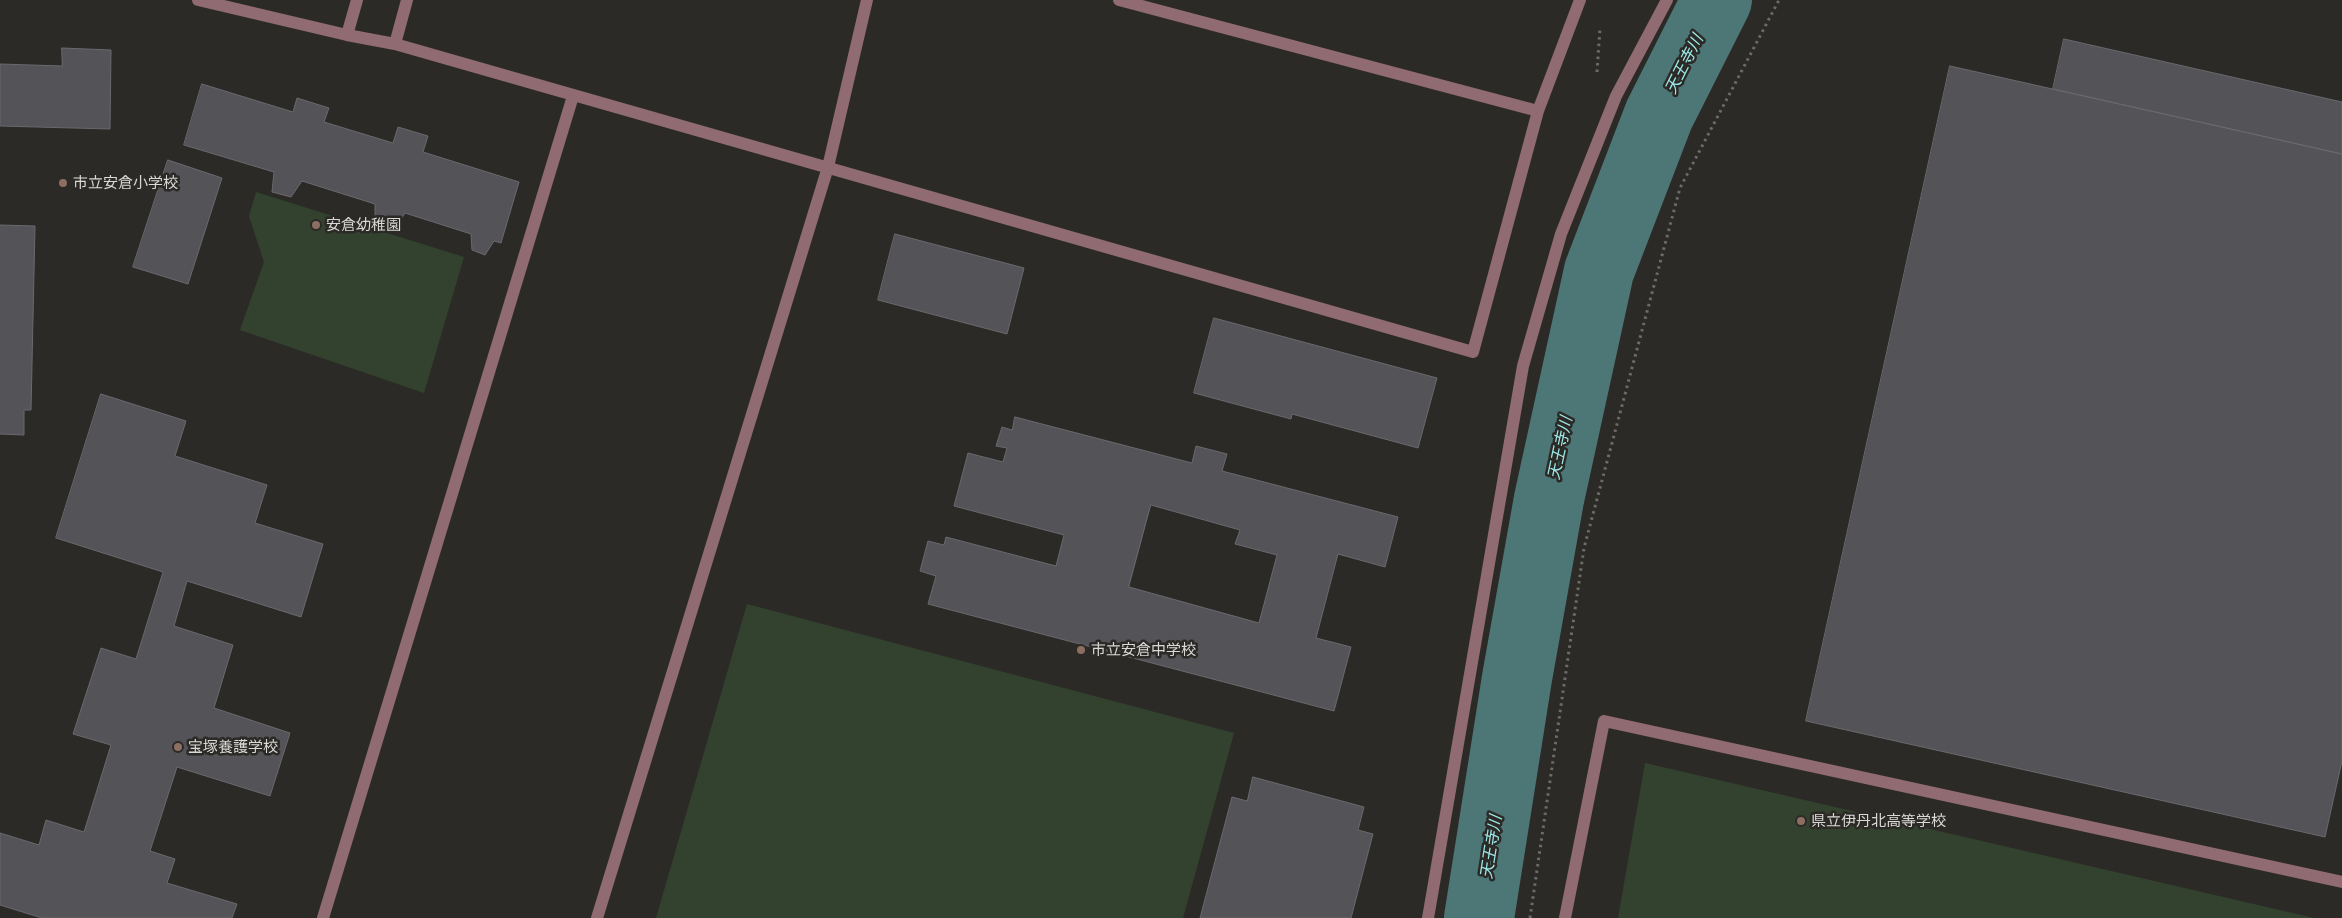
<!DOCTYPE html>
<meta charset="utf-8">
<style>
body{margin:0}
canvas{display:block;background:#2c2a26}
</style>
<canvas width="2342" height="918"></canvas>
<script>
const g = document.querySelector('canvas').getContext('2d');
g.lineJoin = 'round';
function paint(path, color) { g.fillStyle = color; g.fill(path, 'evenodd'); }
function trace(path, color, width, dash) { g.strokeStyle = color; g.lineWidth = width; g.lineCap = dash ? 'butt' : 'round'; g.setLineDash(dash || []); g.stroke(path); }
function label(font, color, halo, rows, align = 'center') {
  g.font = font + ' Barlow,"Noto Sans JP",sans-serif'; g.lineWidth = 5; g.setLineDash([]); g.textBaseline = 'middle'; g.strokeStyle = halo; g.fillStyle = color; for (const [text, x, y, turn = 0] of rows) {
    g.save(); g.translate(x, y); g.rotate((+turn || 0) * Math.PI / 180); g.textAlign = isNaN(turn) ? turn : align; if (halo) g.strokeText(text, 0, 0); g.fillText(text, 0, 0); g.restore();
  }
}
paint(new Path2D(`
 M256,192L464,257L424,393L240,330L264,262L249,216Z
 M747,604L1234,733L1183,918H656Z
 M1645,763L2314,918H1618Z`), '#32422e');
trace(new Path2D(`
 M1479,918L1517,678L1549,499L1599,271L1659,115L1717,0`), '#4d7676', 70);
const building = new Path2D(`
 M2064,39L2342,102V154L2053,89Z
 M62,48L111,50L110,129L0,126V64L62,66Z
 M1950,66L2342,154V761L2325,837L1806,721Z
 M202,84L293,112L297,98L329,108L324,122L393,143L398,127L428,136L423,152L519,182L501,243L494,241L485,255L472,250L471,234L405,213L396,227L375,221V204L302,181L291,197L272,192L274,172L184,145Z
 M168,160L222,178L188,284L133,267Z
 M0,225L35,226L31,410H24V435L0,434Z
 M895,234L1024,268L1007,334L878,300Z
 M1214,318L1437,378L1418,448L1292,414L1291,419L1194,393Z
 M101,394L186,421L175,456L267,485L255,523L323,544L301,617L187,581L174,626L233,645L214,708L290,733L270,796L177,767L150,851L175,859L167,883L237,904L232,918H42L0,905V833L39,845L46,820L84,832L111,745L73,734L101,648L136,659L163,572L56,538Z
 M1015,417L1192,463L1196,446L1227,454L1222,471L1398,517L1385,567L1338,554L1316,638L1351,647L1334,711L928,604L936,576L920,571L928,541L944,545L946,537L1056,566L1064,535L954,506L968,453L1003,462L1007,448L996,446L1002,427L1012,430ZM1151,505L1240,530L1235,544L1277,555L1259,623L1129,587Z
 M1253,777L1364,807L1358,830L1373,834L1351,918H1200L1232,797L1247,801Z`);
paint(building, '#535358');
trace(building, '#69696e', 1);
trace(new Path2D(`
 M1597,72L1600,28
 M1530,918L1584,548L1680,188L1779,0`), '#6d6b68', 3, [2.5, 4]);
trace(new Path2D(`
 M198,0L347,35L357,0
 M1119,0L1538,111
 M347,35L395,44L1473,352L1538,111L1580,0
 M395,44L407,0
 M323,918L573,96
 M597,918L828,167L867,0
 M1428,918L1523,366L1561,234L1616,96L1667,0
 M1565,918L1604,721L2342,882`), '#906b72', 12);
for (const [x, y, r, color] of [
 [63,183,5,"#8d6e63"],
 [316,225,5,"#8d6e63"],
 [1081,650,5,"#8d6e63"],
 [178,747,5,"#8d6e63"],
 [1801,821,5,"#8d6e63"]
]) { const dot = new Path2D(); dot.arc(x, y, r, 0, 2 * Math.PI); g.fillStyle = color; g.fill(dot); trace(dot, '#2c2a26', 2); }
label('15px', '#dbd9d6', '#2c2a26', [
 ["市立安倉小学校",73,183],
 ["安倉幼稚園",326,225],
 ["市立安倉中学校",1091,650],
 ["宝塚養護学校",188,747],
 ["県立伊丹北高等学校",1811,821]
], 'left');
label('italic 16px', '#9ceaea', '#2c2a26', [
 ["天王寺川",1684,64,-63],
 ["天王寺川",1560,448,-78],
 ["天王寺川",1491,847,-81]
]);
</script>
